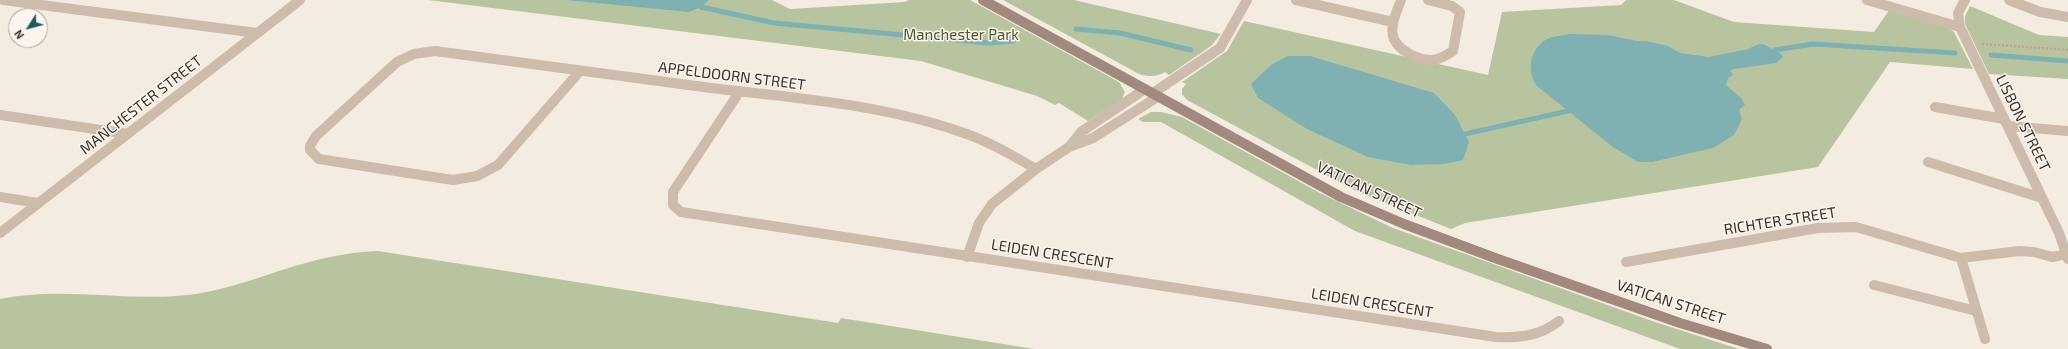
<!DOCTYPE html>
<style>
body{margin:0}
#map{position:relative;width:2068px;height:349px;overflow:hidden;background:#f4ebe1;font-family:"Exo 2",sans-serif}
canvas{display:block}
.north{position:absolute;left:8px;top:8px;width:40px;height:40px;box-sizing:border-box;background:#fbf5ee;border:1px solid #aea6a0;border-radius:50%;rotate:234deg;font-size:11px;font-weight:700;line-height:16px;text-align:center;color:#3b302b}
.north::after{content:'';display:block;margin:auto;width:14px;height:18px;background:#1f5a5e;clip-path:polygon(50% 0,100% 100%,50% 72%,0 100%)}
</style>
<div id="map">
<canvas width="2068" height="349"></canvas>
<div class="north">N</div>
</div>
<script>
const g = document.querySelector('canvas').getContext('2d');
g.lineJoin = 'round';
function paint(path, color) { g.fillStyle = color; g.fill(path, 'evenodd'); }
function trace(path, color, width, dash) { g.strokeStyle = color; g.lineWidth = width; g.lineCap = dash ? 'butt' : 'round'; g.setLineDash(dash || []); g.stroke(path); }
function label(font, color, halo, rows, align = 'center') {
  g.font = font + ' "Exo 2",sans-serif'; g.lineWidth = 3; g.setLineDash([]); g.textBaseline = 'middle'; g.strokeStyle = halo; g.fillStyle = color; for (const [text, x, y, turn = 0] of rows) {
    g.save(); g.translate(x, y); g.rotate((+turn || 0) * Math.PI / 180); g.textAlign = isNaN(turn) ? turn : align; if (halo) g.strokeText(text, 0, 0); g.fillText(text, 0, 0); g.restore();
  }
}
paint(new Path2D(`
 M428,0H772L790,9L905,2L909,0H970L1119,82L1125,92L1122,99L1088,121L1059,103L1055,105L1037,96L921,61Z
 M1003,0H1074L1221,34L1211,46L1169,75L1165,72C1157,77 1148,77 1139,74Z
 M1626,0H1674L1734,22L1874,32L1890,9L1949,28L1954,32L1973,69L1890,62L1818,167L1465,223L1451,229L1356,191L1187,100L1182,94V89L1186,84L1182,82L1227,51L1244,21L1488,75L1502,12L1621,5Z
 M1970,6L2039,35L2068,37V79L1989,74L1965,24V16Z
 M1151,112H1161L1182,117L1320,193L1393,228L1652,321L1739,349H1680L1355,231L1161,122H1143L1138,119Z
 M378,251L838,323L841,318L1034,349H0V299C62,286 126,302 188,295C231,290 268,273 309,262C331,256 354,252 378,251Z`), '#b8c4a0');
paint(new Path2D(`
 M566,0H709L701,7L689,12Z
 M1569,34L1608,35L1637,41H1646L1668,46L1680,53L1709,57L1748,49L1759,44H1763L1780,53L1783,57L1776,63L1734,69L1730,71L1733,74L1732,76L1728,78L1726,85L1741,98L1745,105L1739,110L1742,119L1734,135L1713,148L1652,162H1638L1613,147L1537,86C1527,73 1529,51 1544,41C1551,36 1561,36 1569,34Z
 M1288,56H1310L1434,93L1455,115L1469,142L1463,160L1444,164L1411,165L1368,157L1307,129L1258,98L1251,84L1271,65Z`), '#7fb0b2');
trace(new Path2D(`
 M701,7L774,23L989,43L1013,41
 M1076,29L1120,33L1191,50
 M1775,50L1813,44L1955,53
 M1991,55L2068,61
 M1465,134L1568,111`), '#7fb0b2', 5);
trace(new Path2D(`
 M1982,44L2068,50`), '#b9a596', 2.5, [2, 2]);
trace(new Path2D(`
 M3,0L257,33
 M1296,0L1393,22
 M1401,0C1397,11 1389,27 1394,39C1399,51 1420,61 1433,60C1441,59 1447,55 1453,51L1460,12L1452,6L1428,0
 M1867,0L1960,27
 M1965,0L1958,13L1960,27L2059,233L2068,259
 M2009,0L2040,12L2068,17
 M580,71L498,165L477,176L453,180L319,159L310,150V146L316,136L397,62L414,54L435,51C527,64 619,76 711,88C795,98 881,104 961,132C988,141 1012,155 1036,169
 M740,91L673,192V205L681,212L1496,337C1520,338 1540,336 1559,321
 M1153,93L1220,48L1247,0
 M1935,107L2004,119
 M0,115L128,134
 M2008,126L2068,131
 M1069,147L1081,132L1145,89
 M1928,162L2042,198
 M0,197L38,203
 M0,233L300,0
 M967,257L979,223L992,204L1036,169L1069,147L1093,138L1159,96
 M1961,258L1985,339
 M1626,262L1818,228L1856,227L1961,258L2019,251L2034,252L2052,257L2068,254
 M1874,285L1976,311`), '#cdbbac', 10);
trace(new Path2D(`
 M983,0L1341,197L1404,224L1495,258L1680,323L1767,349`), '#a18a7d', 10);
label('15px', '#4a5a2e', '#fbf5ee', [
 ["Manchester Park",961,35]
]);
label('15px', '#3b302b', '#fbf5ee', [
 ["APPELDOORN STREET",732,76,7],
 ["MANCHESTER STREET",141,105,-38],
 ["LISBON STREET",2023,123,64],
 ["VATICAN STREET",1369,190,25],
 ["RICHTER STREET",1780,221,-9],
 ["LEIDEN CRESCENT",1052,254,9],
 ["VATICAN STREET",1671,302,18],
 ["LEIDEN CRESCENT",1372,303,9]
]);
</script>
